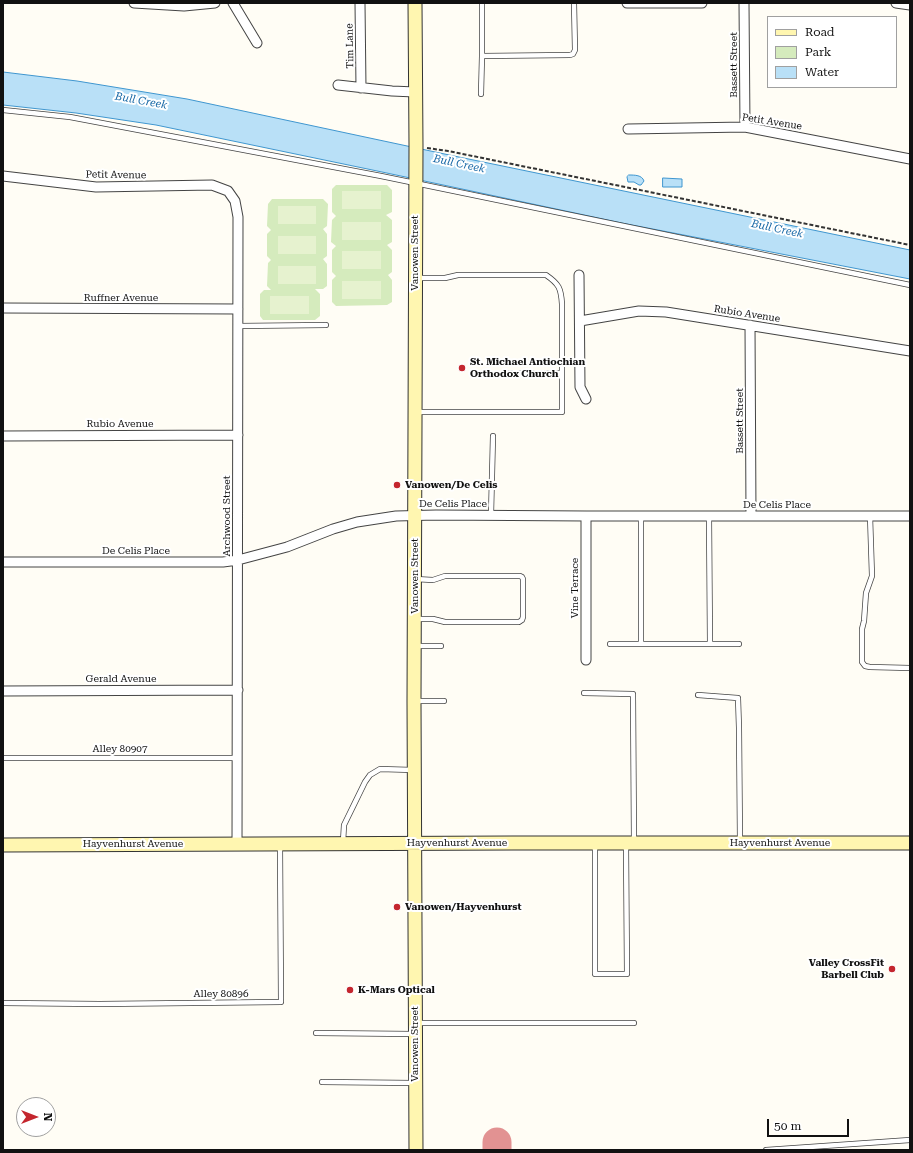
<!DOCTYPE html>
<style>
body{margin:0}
#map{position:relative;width:913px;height:1153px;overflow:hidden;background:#fffdf5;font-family:"Roboto Serif",serif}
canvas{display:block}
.frame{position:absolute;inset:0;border:4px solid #111;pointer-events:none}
.legend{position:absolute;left:767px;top:16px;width:130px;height:72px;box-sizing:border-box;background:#fff;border:1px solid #a0a0a0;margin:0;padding:5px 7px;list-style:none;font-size:12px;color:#111}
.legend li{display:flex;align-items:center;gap:8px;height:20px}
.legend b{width:20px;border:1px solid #a0a0a0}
.north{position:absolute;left:16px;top:1097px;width:40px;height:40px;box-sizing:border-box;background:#fff;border:1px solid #a0a0a0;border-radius:50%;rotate:90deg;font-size:11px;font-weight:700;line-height:16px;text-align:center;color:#111}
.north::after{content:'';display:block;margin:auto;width:14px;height:18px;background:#c4262e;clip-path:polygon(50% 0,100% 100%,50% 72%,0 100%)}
.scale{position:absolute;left:767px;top:1119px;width:82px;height:18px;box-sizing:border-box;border:2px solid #111;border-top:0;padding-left:5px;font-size:12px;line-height:14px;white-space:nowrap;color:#111;-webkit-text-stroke:3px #fff;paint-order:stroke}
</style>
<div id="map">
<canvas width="913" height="1153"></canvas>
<div class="frame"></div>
<ul class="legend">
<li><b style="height:5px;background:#fff6b0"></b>Road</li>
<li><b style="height:11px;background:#d5ebbd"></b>Park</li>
<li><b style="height:11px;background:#b9e0f7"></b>Water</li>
</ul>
<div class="north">N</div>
<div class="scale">50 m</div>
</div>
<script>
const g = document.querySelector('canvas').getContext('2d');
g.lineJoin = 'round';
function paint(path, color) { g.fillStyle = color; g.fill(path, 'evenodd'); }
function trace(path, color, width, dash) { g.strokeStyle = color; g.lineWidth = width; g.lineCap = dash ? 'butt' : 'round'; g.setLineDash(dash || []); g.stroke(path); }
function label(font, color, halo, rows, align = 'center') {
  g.font = font + ' "Roboto Serif",serif'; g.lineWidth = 4; g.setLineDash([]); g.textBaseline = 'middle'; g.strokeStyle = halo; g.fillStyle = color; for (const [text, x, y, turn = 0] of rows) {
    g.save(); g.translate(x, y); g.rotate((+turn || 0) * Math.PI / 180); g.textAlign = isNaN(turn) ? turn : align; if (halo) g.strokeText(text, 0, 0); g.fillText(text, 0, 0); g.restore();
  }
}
paint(new Path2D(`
 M336,185H387L392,190V212L386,215L392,220V242L387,245L392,250V272L388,275L392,280V302L387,305L336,306L332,302V280L336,276L332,272V250L336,246L331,242L332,220L336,216L332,212V189Z
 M272,199H323L328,204L327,226L323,229L327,234V256L323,259L327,264V286L323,289H315L320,294V316L315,320H263L260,316V294L264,290H271L267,286L268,263L271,260L267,256V234L271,230L267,226L268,204Z`), '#d5ebbd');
paint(new Path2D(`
 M342,191H381V209H342Z
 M278,206H316V224H278Z
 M342,222H381V240H342Z
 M278,236H316V254H278Z
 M342,251H381V269H342Z
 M278,266H316V284H278Z
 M342,281H381V299H342Z
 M270,296H309V314H270Z`), '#e6f2cf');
const water = new Path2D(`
 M3,72L77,81L187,99L454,156L910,250V279L622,223L382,172L156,125L76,113L3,105Z
 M629,175C635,175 642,175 644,181L641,185H639L634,182H628L627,177Z
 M663,178L682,179V187H663Z`);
paint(water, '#b9e0f7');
trace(water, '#3f96cf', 1);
trace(new Path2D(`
 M497,1142V1150`), '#e29292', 29);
const lane = new Path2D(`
 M482,4V56L570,55L573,54L575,50L574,3
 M481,94L482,56
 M3,110L70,117L381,176L910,285
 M238,326L326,325
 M506,373H562
 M417,412H562V304C561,288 559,284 546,275H458L445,278H417
 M491,515L493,436
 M641,516V644
 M709,516L710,644H739
 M870,516L872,576L866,593L864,621L862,629V662L865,666L870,667L910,668
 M415,579L433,580L445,576H520L522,577L523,579V617L522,620L519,622H445L433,619H416
 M610,644H710
 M415,646H441
 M584,693L633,694L634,842
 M698,695L738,698L739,728L740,842
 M416,701H444
 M3,758H238
 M343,842L344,825L365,782L370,775L380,769L413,770
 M595,844V974H627L626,845
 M3,1003L100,1004L281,1002L280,845
 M417,1023H634
 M316,1033L414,1034
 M322,1082L414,1083
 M766,1150L910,1140`);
const street = new Path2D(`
 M134,3L184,6L215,3
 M233,3L257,43
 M360,3L361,88
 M627,3H702
 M744,3L745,127
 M896,3L910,5
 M338,85L392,91L415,92
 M628,129L745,127L910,159
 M3,176L96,187L212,185L228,191L235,201L238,217L237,844
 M579,275L580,387L586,399
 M3,308L238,309
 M580,321L639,311L666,312L910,351
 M750,325L751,516
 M3,436L238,435
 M586,516V660
 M3,562H223L238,560L287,547L333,529L357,522L396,516L436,515L586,516H910
 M3,691L238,690`);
const secondary = new Path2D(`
 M415,3L416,146L414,701L416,1150
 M3,845L513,843H910`);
trace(lane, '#444', 6);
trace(street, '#444', 11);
trace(secondary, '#333', 15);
trace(new Path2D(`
 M427,148L448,151L910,245`), '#333', 2, [4, 2]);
trace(lane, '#fff', 4.5);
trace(street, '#fff', 9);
trace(secondary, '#fff6b0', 13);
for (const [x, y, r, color] of [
 [462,368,4,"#c4262e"],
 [397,485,4,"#c4262e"],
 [397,907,4,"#c4262e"],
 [892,969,4,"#c4262e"],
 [350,990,4,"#c4262e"]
]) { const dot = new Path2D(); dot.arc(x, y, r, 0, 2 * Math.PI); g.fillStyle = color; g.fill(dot); trace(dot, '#fff', 1.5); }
label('10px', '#111', '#fff', [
 ["Tim Lane",350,46,-91],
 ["Bassett Street",734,65,-90],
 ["Petit Avenue",772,122,9],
 ["Petit Avenue",116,175,1],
 ["Vanowen Street",415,253,-90],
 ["Ruffner Avenue",121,298],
 ["Rubio Avenue",747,314,9],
 ["Bassett Street",740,421,-90],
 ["Rubio Avenue",120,424],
 ["De Celis Place",453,504],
 ["De Celis Place",777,505],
 ["Archwood Street",227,516,-90],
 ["De Celis Place",136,551],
 ["Vanowen Street",415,576,-90],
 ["Vine Terrace",575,588,-90],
 ["Gerald Avenue",121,679],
 ["Alley 80907",120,749],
 ["Hayvenhurst Avenue",457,843],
 ["Hayvenhurst Avenue",780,843],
 ["Hayvenhurst Avenue",133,844],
 ["Alley 80896",221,994],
 ["Vanowen Street",415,1044,-90]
]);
label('bold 10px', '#111', '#fff', [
 ["St. Michael Antiochian",470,362],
 ["Orthodox Church",470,374],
 ["Vanowen/De Celis",405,485],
 ["Vanowen/Hayvenhurst",405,907],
 ["Valley CrossFit",884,963,"right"],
 ["Barbell Club",884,975,"right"],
 ["K-Mars Optical",358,990]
], 'left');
label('italic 11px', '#1768a6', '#fff', [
 ["Bull Creek",141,101,10],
 ["Bull Creek",459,164,12],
 ["Bull Creek",777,229,12]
]);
</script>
